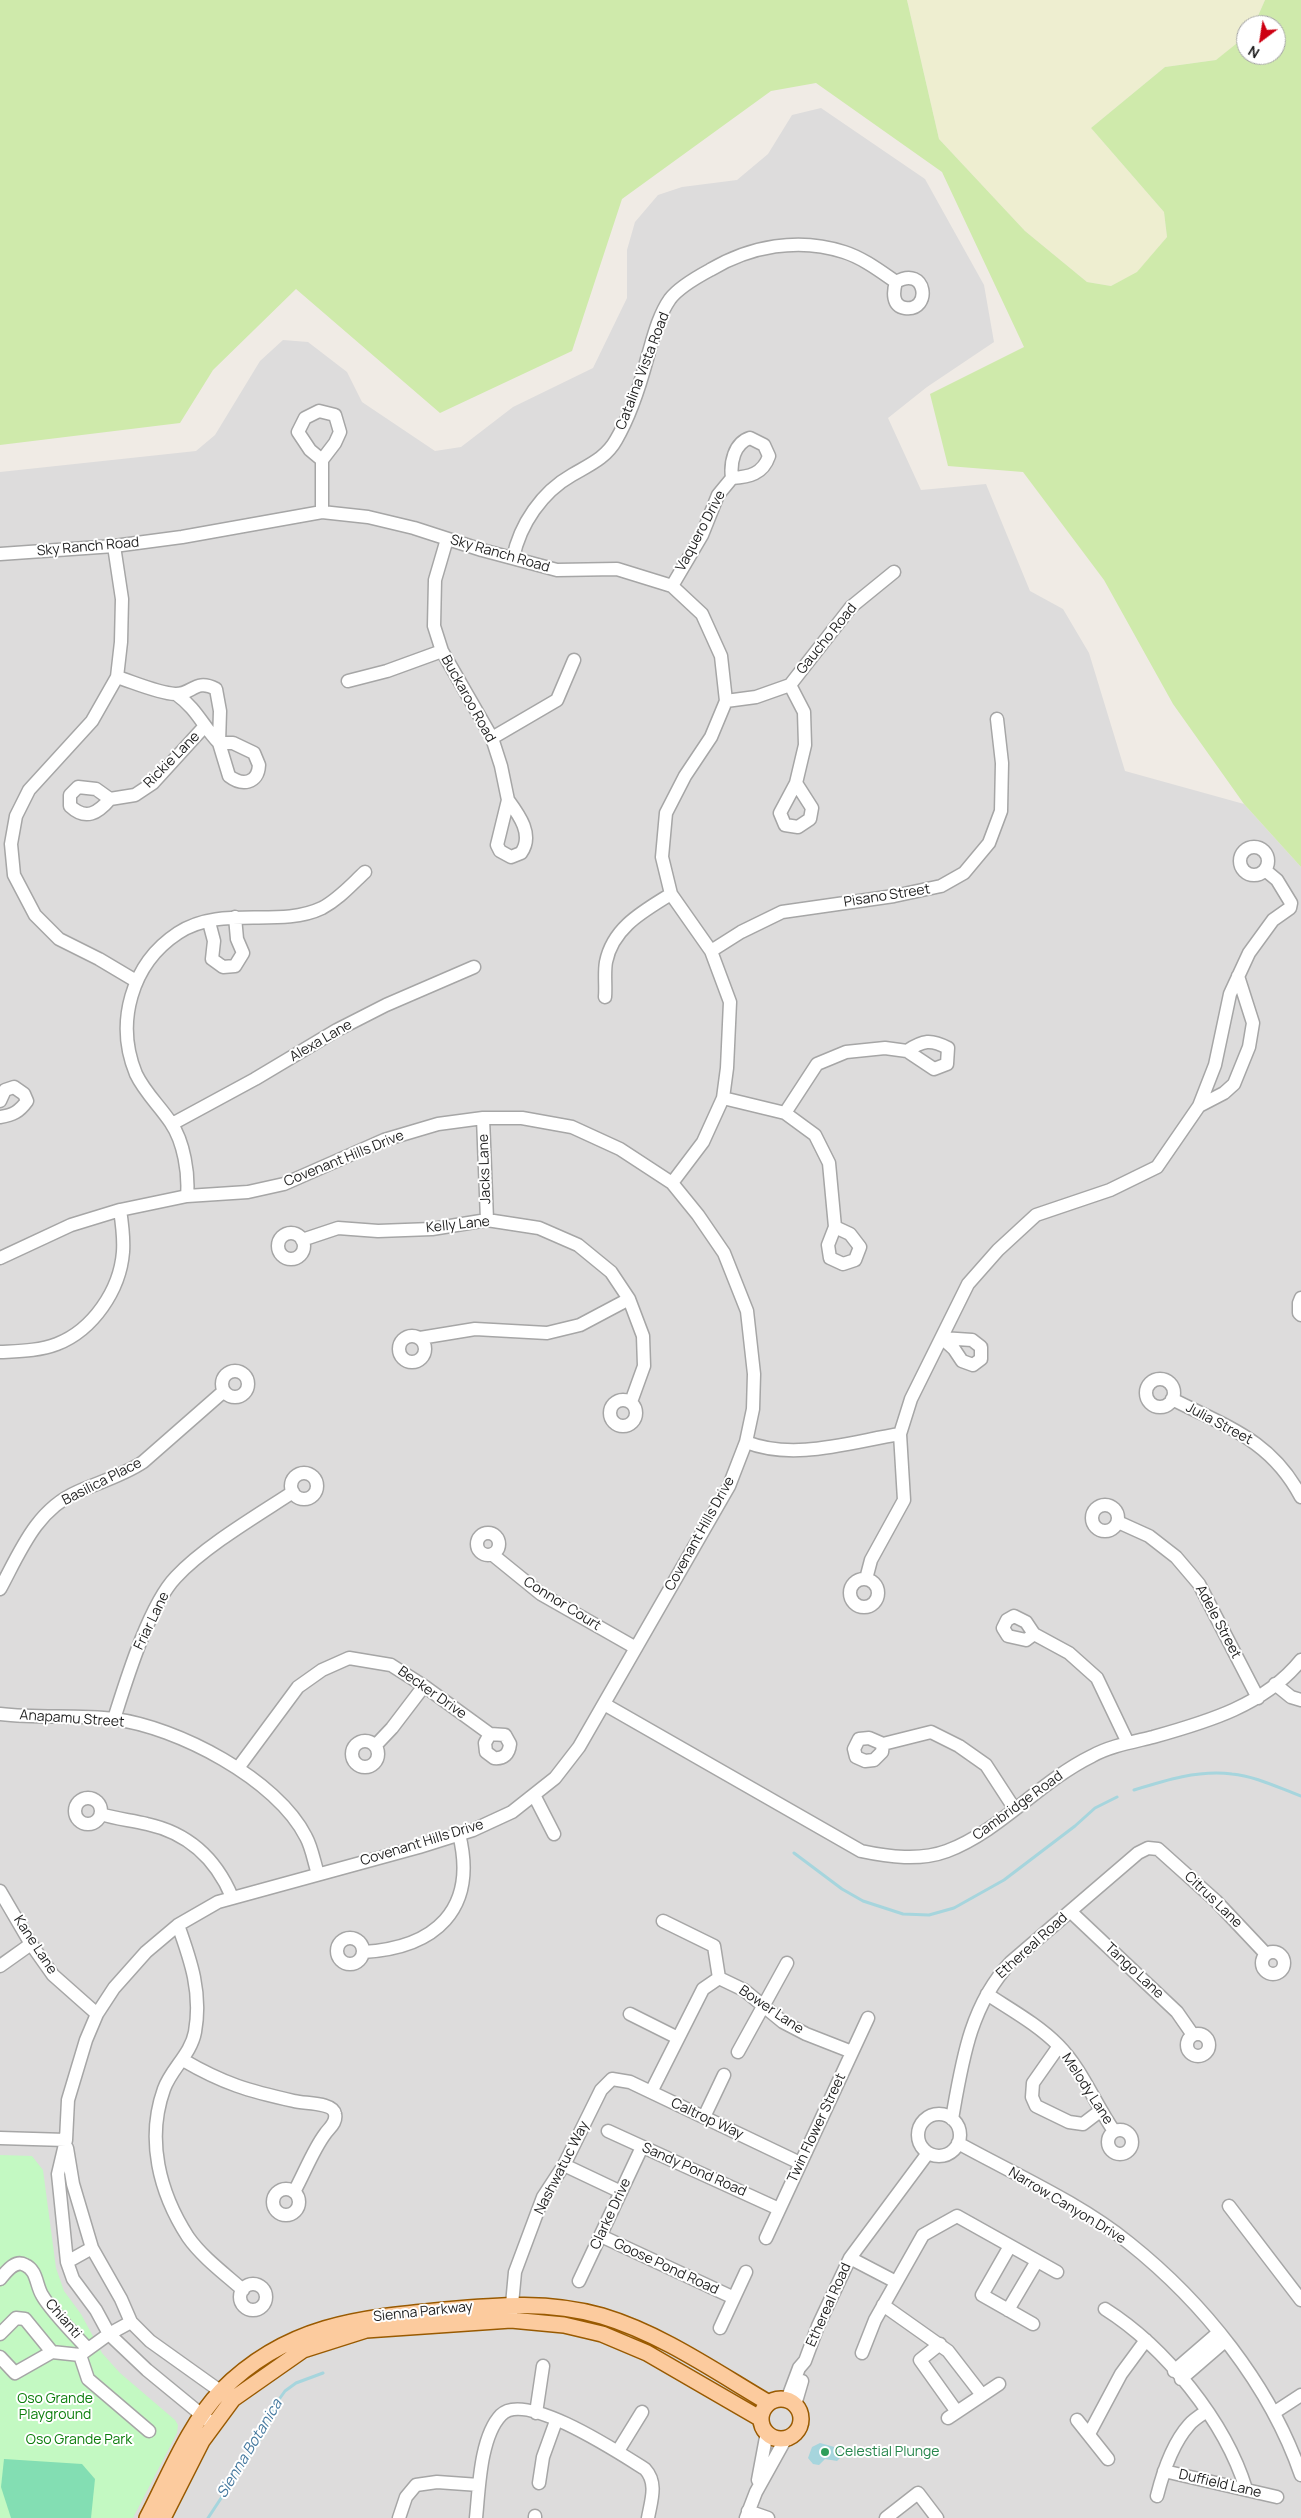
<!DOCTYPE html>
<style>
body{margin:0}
#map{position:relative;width:1301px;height:2518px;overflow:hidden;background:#f0ebe5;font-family:Manrope,sans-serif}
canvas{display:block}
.north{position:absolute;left:1236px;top:15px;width:50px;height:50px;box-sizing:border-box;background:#fff;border:1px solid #a5a5a5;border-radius:50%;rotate:211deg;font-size:14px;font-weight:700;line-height:20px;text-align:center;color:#1f1f1f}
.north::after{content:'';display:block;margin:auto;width:18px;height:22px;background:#cd0012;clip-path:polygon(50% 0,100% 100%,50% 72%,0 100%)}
</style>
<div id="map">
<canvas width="1301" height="2518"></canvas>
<div class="north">N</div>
</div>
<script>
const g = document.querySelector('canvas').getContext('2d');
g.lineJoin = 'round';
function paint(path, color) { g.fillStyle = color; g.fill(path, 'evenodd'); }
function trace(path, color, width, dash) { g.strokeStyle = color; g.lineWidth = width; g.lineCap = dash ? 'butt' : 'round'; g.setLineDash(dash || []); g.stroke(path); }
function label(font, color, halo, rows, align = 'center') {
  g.font = font + ' Manrope,sans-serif'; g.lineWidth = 4; g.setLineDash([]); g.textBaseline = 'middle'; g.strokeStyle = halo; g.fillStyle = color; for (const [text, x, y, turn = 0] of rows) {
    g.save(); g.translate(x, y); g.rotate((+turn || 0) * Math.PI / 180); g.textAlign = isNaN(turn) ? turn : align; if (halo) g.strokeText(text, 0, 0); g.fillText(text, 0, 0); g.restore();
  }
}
paint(new Path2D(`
 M821,108L925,179L984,285L994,342L927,387L888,418L921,490L986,484L1030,591L1063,609L1089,653L1125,771L1244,804L1301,867V2518H0V472L196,451L215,435L260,361L283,340L308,342L347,372L362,402L435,451L461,447L513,407L593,368L627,298V250L635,222L658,195L682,187L737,180L768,154L792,115Z`), '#dddcdc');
paint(new Path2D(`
 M907,0H1265L1254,25H1246V36L1240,44L1216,60L1165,67L1091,128L1164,212L1167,237L1137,273L1111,286L1087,282L1025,231L939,139Z`), '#eeeed0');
paint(new Path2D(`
 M0,0H907L939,139L1025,231L1087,282L1111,286L1137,272L1167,237L1164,212L1091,128L1165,67L1216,60L1246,36V55H1276V25H1254L1265,0H1301V867L1244,804L1173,704L1104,580L1023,472L948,466L930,394L1024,347L942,172L816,83L771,91L622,199L572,351L440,413L296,289L213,370L180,423L0,445Z`), '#cfeaab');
paint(new Path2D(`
 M0,2155L32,2156L43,2170L56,2268L64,2291L81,2314L102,2353L120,2373L175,2420L178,2425L177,2433L133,2518H0Z`), '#c3f9c2');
paint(new Path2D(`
 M4,2459L82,2464L95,2479L91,2518H11L1,2487Z`), '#83deb3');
paint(new Path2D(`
 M945,2355L971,2390L957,2401L931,2367Z`), '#dfdfdf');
paint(new Path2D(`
 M820,2443L838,2448L842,2456L837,2461L825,2459L819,2465L813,2464L808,2458L812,2447Z`), '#a6d5dd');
trace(new Path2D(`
 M1134,1790C1166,1780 1198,1770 1232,1774C1255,1776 1279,1788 1301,1796
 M794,1853L842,1889L863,1901L903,1914L929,1915L954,1908L1004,1880L1075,1826L1095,1808L1117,1797
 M208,2518L262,2436L275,2405L285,2391L296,2383L323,2373`), '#a6d5dd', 3);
const minor = new Path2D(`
 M322,512V460L335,443L340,432L335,415L319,411L305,418L298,432L310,450L322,460
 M447,539L435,580L434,626L442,651L492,738L501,766L508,800L497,845L500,851L511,857L521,853C534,835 519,815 508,800
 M114,546L122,599L121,642L117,677L92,721L29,790L16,816L11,844L14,875L35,915L59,939L99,959L136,981
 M0,554L114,546L182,537L322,512L368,517L414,528L482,550L557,570L617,569L672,586L702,614L721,656L726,701L711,737L685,776L666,813L662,857L671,894L711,951L730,1002L727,1068L723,1098L703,1142L672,1183
 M513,558C520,524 542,492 572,475C589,465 606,458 616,440C630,416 640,385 647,359C653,339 658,316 670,299C679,287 697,277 710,270C750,246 799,237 844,252C863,258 880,271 896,282C927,264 932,312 905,308C892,306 893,292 896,282
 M672,586L702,535L718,495L732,478C749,477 763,474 769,456L764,445L750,438C734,443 730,463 732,478
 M117,677C133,682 158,693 175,694C192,695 195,678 216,689L220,711L219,743L229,776C242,786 258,784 259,765L254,753L233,743H219C202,725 197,709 176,694
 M348,681L387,671L442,651
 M790,685L804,712L805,745L796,783L780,813L785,825L798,827L810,819L812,808L796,783
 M726,701L756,697L790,685L851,607L894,572
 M492,738L557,700L574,660
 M110,799C98,813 86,821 70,806V795L78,787L96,789L110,799L135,795L153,783L204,727
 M1240 861a14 14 0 1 1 28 0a14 14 0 1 1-28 0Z
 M209,922L214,941L212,959L223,967L235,966L243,953L237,939L235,917
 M711,951L741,932L782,912L894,896L941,886L964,873L989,843L1001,811L1002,763L997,719
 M605,997C606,986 604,973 606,962C613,927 644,911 671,894
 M723,1098L785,1113L815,1135L829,1163L835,1227L828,1245L830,1258L843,1264L855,1260L860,1247L850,1234L835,1227
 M0,1101L5,1090L14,1087L24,1094L27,1101C19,1112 13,1115 0,1117
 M1199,1106L1224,1093L1234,1084L1249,1047L1253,1023L1238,976
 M785,1113L817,1064L846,1052L885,1048L907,1051L934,1069L947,1064L948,1048C931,1039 923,1040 907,1051
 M483,1118L487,1220
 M172,1124L255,1079L337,1030L386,1005L474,967
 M187,1196C189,1174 184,1142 171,1123C160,1106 145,1093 136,1074C115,1023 131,964 178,933C222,904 278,929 322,908C339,899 352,884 365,872
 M278 1246a13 13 0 1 1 26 0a13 13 0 1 1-26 0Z
 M302,1240L338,1228L378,1231L432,1229L487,1220L539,1228L578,1245L611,1272L629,1299L643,1336L644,1366L631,1402
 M0,1258L71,1225L120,1210L187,1196L248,1192L284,1184L384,1140L438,1124L483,1118H522L572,1127L620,1149L672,1183L698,1215L724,1253L747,1311L754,1374L753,1409L746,1442L729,1486L579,1747L555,1778L512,1812L473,1830L419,1847L218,1902L178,1925L146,1952L114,1988L97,2014L86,2040L68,2100L66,2140L58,2174L67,2262L73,2279L96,2310L109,2334L147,2370L214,2425
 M1301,1298L1299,1303V1313L1301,1315
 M399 1349a13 13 0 1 1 26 0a13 13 0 1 1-26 0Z
 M420,1338L475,1329L547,1333L580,1325L629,1299
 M942,1338L972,1340L981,1347V1359L973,1365L962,1361L954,1349Z
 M0,1352C19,1351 39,1351 57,1344C93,1330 120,1290 123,1252C124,1238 122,1223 120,1210
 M222 1384a13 13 0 1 1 26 0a13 13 0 1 1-26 0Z
 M1146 1393a14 14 0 1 1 28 0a14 14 0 1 1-28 0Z
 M1172,1399C1227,1427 1271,1440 1301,1497
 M610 1413a13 13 0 1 1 26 0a13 13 0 1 1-26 0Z
 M746,1442C794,1461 850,1442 900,1434
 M291 1486a13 13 0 1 1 26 0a13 13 0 1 1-26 0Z
 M1092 1518a13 13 0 1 1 26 0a13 13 0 1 1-26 0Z
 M1118,1522L1149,1536L1176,1557L1199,1584L1258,1698
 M477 1544a11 11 0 1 1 22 0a11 11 0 1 1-22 0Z
 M493,1555L541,1594L636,1648
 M866,1579L871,1560L904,1500L900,1434L911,1399L968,1284L998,1250L1036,1215L1110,1190L1157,1167L1199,1106L1215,1065L1230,994L1249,953L1273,920L1290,908L1291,903L1277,880L1265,870
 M850 1593a14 14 0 1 1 28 0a14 14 0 1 1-28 0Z
 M0,1589C20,1552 36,1510 77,1492C99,1482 122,1476 143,1462L224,1391
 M1034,1634L1026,1640L1008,1636L1003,1628L1007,1620L1014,1616L1026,1622L1034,1634L1069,1653L1097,1678L1128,1743
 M1275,1684L1291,1697L1301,1700
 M604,1704L861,1851C889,1857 920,1861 947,1851C1000,1831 1039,1782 1092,1756C1110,1746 1133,1742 1153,1737C1207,1722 1265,1705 1301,1660
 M0,1714C38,1719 76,1714 114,1719C177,1727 277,1779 306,1837C312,1848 314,1862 318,1874
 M114,1719C126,1681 149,1605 176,1577C205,1546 258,1515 293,1492
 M352 1754a13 13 0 1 1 26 0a13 13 0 1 1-26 0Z
 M883,1744L882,1752L874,1760L865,1761L856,1757L854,1749L859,1739L869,1738L883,1744L931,1732L959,1746L986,1765L1014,1808
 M375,1746L392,1728L424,1686
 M238,1768L298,1687L322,1670L349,1658L391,1665L424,1686L490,1734L505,1735L510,1744C509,1754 504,1759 494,1758L486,1752L485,1743L490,1734
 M534,1795L554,1834
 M75 1811a13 13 0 1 1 26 0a13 13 0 1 1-26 0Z
 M101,1814C116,1819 131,1820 147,1824C188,1833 216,1859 232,1897
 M0,1891L31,1944L53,1975L97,2014
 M1071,1912L1177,2012L1193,2035
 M663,1921L714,1946L719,1978
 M178,1925C191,1961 202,1993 195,2032C191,2054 171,2069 164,2089C146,2139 159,2192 188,2237C202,2257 225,2274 243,2290
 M337 1951a13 13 0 1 1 26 0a13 13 0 1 1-26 0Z
 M1262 1963a11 11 0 1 1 22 0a11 11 0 1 1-22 0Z
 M363,1952C435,1948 478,1910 459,1834
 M0,1966L31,1944
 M987,1994C1011,2010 1037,2024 1058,2045C1082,2069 1095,2104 1114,2131
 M630,2014L678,2038
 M1187 2045a11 11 0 1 1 22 0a11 11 0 1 1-22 0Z
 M1059,2046L1033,2083L1032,2097L1036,2106L1069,2122L1083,2124L1100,2111
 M738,2052L787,1963
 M183,2060C224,2084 249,2091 294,2101C305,2104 333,2102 335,2114C337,2123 329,2128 325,2134C313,2150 304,2174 294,2192
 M651,2092L703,1989L719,1978L744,1990L783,2022L806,2034L852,2052
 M918 2135a21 21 0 1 1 42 0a21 21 0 1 1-42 0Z
 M704,2117L724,2075
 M952,2119C962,2062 970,2005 1011,1962L1138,1853L1148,1848L1158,1849L1216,1901L1266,1954
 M1108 2142a12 12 0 1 1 24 0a12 12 0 1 1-24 0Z
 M608,2131L779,2209
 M0,2138L66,2140
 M958,2143C1014,2174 1080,2203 1129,2243C1203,2302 1270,2385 1301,2475
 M67,2148L73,2184L92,2248L121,2299L131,2322L150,2341L227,2396
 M564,2165L621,2192
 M273 2202a13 13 0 1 1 26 0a13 13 0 1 1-26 0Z
 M1229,2206L1301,2300
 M601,2236L732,2297
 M766,2238L868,2018
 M1010,2246L982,2295L1033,2324
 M850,2258L896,2282
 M67,2262L92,2248
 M0,2279C6,2272 15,2259 25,2265C37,2270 36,2285 42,2295C51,2311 75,2335 88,2349
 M579,2281L642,2147
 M240 2297a13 13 0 1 1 26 0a13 13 0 1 1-26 0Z
 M883,2305L948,2351L982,2395
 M1105,2309C1165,2347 1225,2421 1246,2489
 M1008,2310L1037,2261
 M511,2315L515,2272L543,2197L564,2165L601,2090L612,2079L630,2082L800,2163
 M720,2328L746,2272
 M0,2334L16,2318L25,2319L52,2352
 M940,2344L920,2360L957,2412
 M862,2353L875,2320L923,2235L957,2216L1057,2272
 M80,2355L88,2379L149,2431
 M0,2357L15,2373L52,2352L80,2355L109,2334L131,2322
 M1174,2371L1218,2333
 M1181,2379L1225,2341
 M787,2400L799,2368L805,2361L818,2326L850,2258L928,2153
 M795,2405L802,2381
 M1275,2412L1301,2395
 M536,2413L543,2366
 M948,2418L999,2384
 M1077,2420L1108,2459
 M1089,2434L1121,2374L1146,2340
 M618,2451L642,2412
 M1164,2471L1277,2497
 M758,2480L767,2432
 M539,2483L543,2457L556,2421
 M1157,2496C1163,2472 1172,2444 1189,2425C1193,2420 1201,2415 1207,2411
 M748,2511L768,2518
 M399,2518L406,2497L416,2485L437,2482L479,2485
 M476,2518C479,2489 480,2437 501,2415C525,2390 621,2454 645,2469C658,2483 651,2501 648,2518
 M535,2518V2516
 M746,2518L756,2492L786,2438
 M886,2518L918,2493L937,2518`);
const major = new Path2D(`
 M761 2419a20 20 0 1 1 40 0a20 20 0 1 1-40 0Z
 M147,2518C168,2478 189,2424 221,2391C286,2325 359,2318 445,2310C499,2305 550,2301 602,2316C662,2334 716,2372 769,2403
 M163,2518L202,2441L233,2399L303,2350L366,2330L511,2320L564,2325L602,2334L647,2353L761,2419`);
trace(minor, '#a6a6a6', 15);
trace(major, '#995a00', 18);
trace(minor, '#fff', 12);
trace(major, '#fccb9e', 15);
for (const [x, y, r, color] of [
 [825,2452,5,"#2e9e5b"]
]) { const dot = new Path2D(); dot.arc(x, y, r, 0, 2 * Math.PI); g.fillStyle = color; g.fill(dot); trace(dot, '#fff', 2); }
label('14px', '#1f1f1f', '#fff', [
 ["Catalina Vista Road",643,371,-69],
 ["Vaquero Drive",701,531,-62],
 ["Sky Ranch Road",88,547,-5],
 ["Sky Ranch Road",500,554,16],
 ["Gaucho Road",827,639,-51],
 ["Buckaroo Road",468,699,61],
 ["Rickie Lane",172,760,-45],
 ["Pisano Street",887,896,-9],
 ["Alexa Lane",321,1041,-30],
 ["Covenant Hills Drive",344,1159,-22],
 ["Jacks Lane",485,1169,-92],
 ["Kelly Lane",458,1225,-6],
 ["Julia Street",1219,1424,28],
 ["Basilica Place",102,1482,-27],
 ["Covenant Hills Drive",700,1534,-61],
 ["Connor Court",562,1604,32],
 ["Friar Lane",152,1621,-64],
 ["Adele Street",1218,1622,62],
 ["Becker Drive",432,1693,35],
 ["Anapamu Street",72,1719,4],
 ["Cambridge Road",1018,1806,-36],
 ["Covenant Hills Drive",422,1843,-17],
 ["Citrus Lane",1213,1900,44],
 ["Kane Lane",35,1945,57],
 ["Ethereal Road",1032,1946,-42],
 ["Tango Lane",1134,1971,43],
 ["Bower Lane",771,2010,34],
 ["Melody Lane",1087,2089,57],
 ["Caltrop Way",707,2119,25],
 ["Twin Flower Street",817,2128,-65],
 ["Nashwatuc Way",562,2168,-63],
 ["Sandy Pond Road",694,2170,24],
 ["Narrow Canyon Drive",1067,2206,31],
 ["Clarke Drive",611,2214,-65],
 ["Goose Pond Road",666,2267,25],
 ["Ethereal Road",829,2305,-66],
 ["Sienna Parkway",423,2312,-6],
 ["Chianti",63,2319,49],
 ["Duffield Lane",1220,2484,13]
]);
label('14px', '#0c7e0c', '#fff', [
 ["Oso Grande",55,2399],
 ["Playground",55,2415],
 ["Oso Grande Park",79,2440]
]);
label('14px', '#27864d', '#fff', [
 ["Celestial Plunge",835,2452]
], 'left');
label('italic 15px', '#45799f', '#fff', [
 ["Sienna Botanica",250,2449,-59]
]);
</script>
